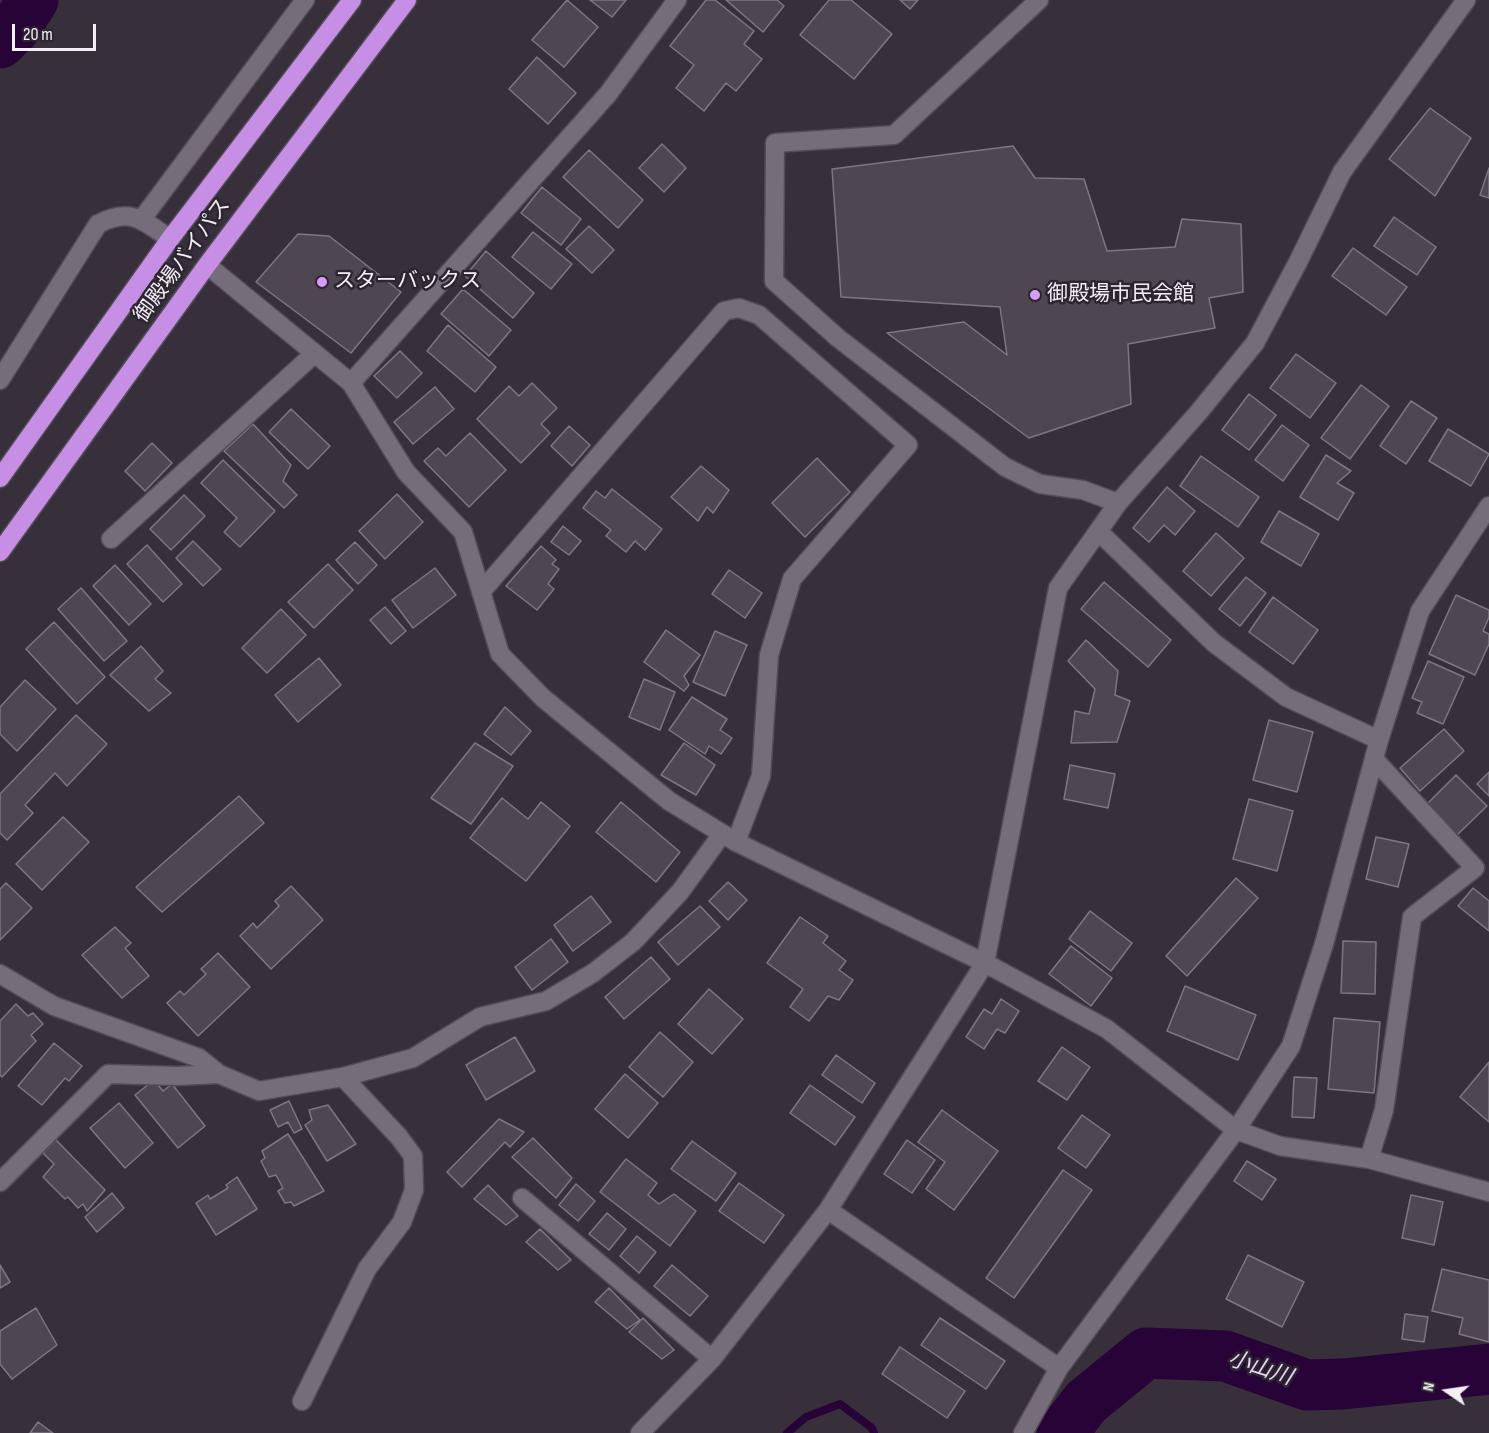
<!DOCTYPE html>
<meta charset="utf-8">
<style>
body{margin:0}
#map{position:relative;width:1489px;height:1433px;overflow:hidden;background:#37303b;font-family:"Sofia Sans Condensed",sans-serif}
canvas{display:block}
.north{position:absolute;left:1417px;top:1361px;width:60px;height:60px;-webkit-text-stroke:4px #2d2631;paint-order:stroke;rotate:283deg;font-size:16px;font-weight:700;line-height:24px;text-align:center;color:#f3eff6}
.north::after{content:'';display:block;margin:auto;width:21px;height:27px;background:#f3eff6;clip-path:polygon(50% 0,100% 100%,50% 72%,0 100%)}
.scale{position:absolute;left:12px;top:24px;width:84px;height:27px;box-sizing:border-box;border:3px solid #f3eff6;border-top:0;padding-left:8px;font-size:18px;line-height:21px;white-space:nowrap;color:#f3eff6;-webkit-text-stroke:4px #2d2631;paint-order:stroke}
</style>
<div id="map">
<canvas width="1489" height="1433"></canvas>
<div class="north">N</div>
<div class="scale">20 m</div>
</div>
<script>
const g = document.querySelector('canvas').getContext('2d');
g.lineJoin = 'round';
function trace(path, color, width, dash) { g.strokeStyle = color; g.lineWidth = width; g.lineCap = dash ? 'butt' : 'round'; g.setLineDash(dash || []); g.stroke(path); }
function paint(path, color) { g.fillStyle = color; g.fill(path, 'evenodd'); }
function label(font, color, halo, rows, align = 'center') {
  g.font = font + ' "Sofia Sans Condensed","Noto Sans JP",sans-serif'; g.lineWidth = 5; g.setLineDash([]); g.textBaseline = 'middle'; g.strokeStyle = halo; g.fillStyle = color; for (const [text, x, y, turn = 0] of rows) {
    g.save(); g.translate(x, y); g.rotate((+turn || 0) * Math.PI / 180); g.textAlign = isNaN(turn) ? turn : align; if (halo) g.strokeText(text, 0, 0); g.fillText(text, 0, 0); g.restore();
  }
}
trace(new Path2D(`
 M787,1433L806,1417L840,1404L872,1428L874,1433`), '#270337', 8);
trace(new Path2D(`
 M0,43L15,28L33,0
 M1062,1433L1086,1402L1146,1353L1225,1356L1307,1385L1343,1384L1489,1369`), '#270337', 51);
const building = new Path2D(`
 M567,0L598,27L564,67L532,40Z
 M590,0H626L612,17Z
 M706,0H715L754,31L744,44L762,59L736,91L726,83L704,111L676,88L694,65L670,46Z
 M726,0H777L784,6L763,32Z
 M829,0H851L892,34L854,79L800,35Z
 M900,0H918L910,9Z
 M537,57L576,93L548,124L509,89Z
 M1430,108L1471,138L1435,196L1389,159Z
 M662,144L686,168L664,192L639,168Z
 M1013,146L1035,178L1084,179L1107,251L1175,247L1182,219L1241,224L1243,292L1209,298L1215,328L1128,344L1131,404L1029,438L887,333L964,322L1007,355L1000,307L841,297L832,169Z
 M589,150L643,200L618,228L563,177Z
 M1489,168V198L1480,195Z
 M542,187L581,219L561,245L521,213Z
 M1394,217L1436,247L1417,275L1374,246Z
 M589,226L614,250L592,273L566,249Z
 M533,232L572,264L551,289L512,257Z
 M298,234L329,236L401,292L351,353L256,282Z
 M1353,248L1407,287L1386,315L1332,276Z
 M486,251L534,293L513,318L465,276Z
 M463,289L511,330L489,356L441,314Z
 M448,325L496,367L475,392L427,351Z
 M400,351L422,373L397,398L374,376Z
 M1296,354L1336,383L1310,418L1270,388Z
 M532,383L557,408L541,424L550,433L521,463L477,419L509,386L519,396Z
 M1361,385L1389,406L1350,459L1321,438Z
 M435,387L454,409L413,444L394,422Z
 M1249,394L1276,415L1249,450L1222,430Z
 M1411,401L1437,418L1406,464L1380,446Z
 M291,409L330,446L308,469L269,432Z
 M253,424L291,465L283,481L297,495L284,508L224,451Z
 M1282,425L1309,445L1283,481L1255,460Z
 M569,426L590,445L572,466L551,446Z
 M1448,429L1489,454L1471,486L1429,461Z
 M470,433L506,470L469,507L424,461L438,448L446,456Z
 M152,443L172,463L145,491L125,471Z
 M1326,455L1351,471L1337,483L1354,493L1338,520L1300,497Z
 M1201,456L1259,497L1238,527L1180,486Z
 M817,458L850,492L805,537L772,503Z
 M223,460L275,511L240,547L224,532L237,518L201,483Z
 M701,466L729,490L713,513L707,507L698,521L671,497Z
 M1167,487L1195,511L1175,535L1164,525L1149,542L1133,528Z
 M612,489L662,529L645,550L635,541L626,552L606,536L611,530L583,508L596,491L605,498Z
 M397,494L423,522L385,559L359,531Z
 M184,495L205,516L171,550L150,529Z
 M1279,511L1319,534L1301,566L1261,542Z
 M563,526L581,541L569,555L551,542Z
 M1216,533L1244,558L1211,596L1183,571Z
 M193,541L221,569L203,586L176,558Z
 M355,542L377,565L358,584L336,560Z
 M147,545L182,584L163,602L127,564Z
 M541,546L556,560L552,564L559,569L548,584L554,589L537,610L506,586Z
 M328,564L353,590L314,628L288,602Z
 M115,565L151,604L129,625L93,586Z
 M435,568L456,595L413,628L392,600Z
 M729,570L762,593L745,618L712,594Z
 M1246,577L1266,593L1240,626L1219,609Z
 M1104,582L1171,640L1148,667L1081,609Z
 M81,588L127,641L104,661L58,609Z
 M1456,595L1489,610V617L1483,631L1489,634V644L1475,675L1429,654Z
 M1273,597L1318,630L1293,664L1249,632Z
 M385,607L406,631L391,644L370,620Z
 M281,609L306,635L267,673L242,648Z
 M54,622L105,677L77,704L26,649Z
 M666,630L700,655L684,676L689,685L684,691L644,662Z
 M715,631L747,645L725,696L693,682Z
 M1086,640L1118,671L1115,695L1130,701L1117,742L1071,743L1075,711L1089,714L1095,689L1068,661Z
 M141,646L163,671L155,679L171,693L149,711L110,675Z
 M319,658L341,685L298,722L275,695Z
 M1428,661L1464,677L1443,724L1417,713L1422,702L1412,698Z
 M644,679L675,692L660,730L629,717Z
 M25,680L56,709L17,751L0,734V707Z
 M692,697L727,719L720,730L732,738L721,754L709,746L705,754L669,730Z
 M505,707L531,731L511,755L484,734Z
 M76,715L107,744L67,786L55,773L25,805L33,813L7,840L0,833V794Z
 M1269,720L1313,732L1297,792L1253,780Z
 M1444,729L1464,751L1420,791L1400,768Z
 M475,743L513,766L471,824L431,798Z
 M684,743L715,765L696,795L661,775Z
 M1070,765L1115,774L1108,808L1064,799Z
 M1489,772V796L1477,784Z
 M1456,775L1487,806L1457,835L1427,804Z
 M239,796L264,823L162,912L136,887Z
 M502,798L528,819L541,802L570,826L526,881L470,838Z
 M1249,799L1293,811L1277,871L1233,859Z
 M621,802L680,852L656,882L596,832Z
 M63,817L89,842L42,890L16,864Z
 M1376,837L1409,844L1398,887L1366,879Z
 M1236,878L1258,898L1187,976L1166,956Z
 M728,882L747,900L728,920L709,901Z
 M6,883L32,908L0,940V889Z
 M291,886L323,920L271,969L240,936L253,923L257,928L279,906L275,901Z
 M1473,888L1489,901V931L1458,906Z
 M591,896L611,922L573,951L554,925Z
 M700,906L720,927L678,965L658,942Z
 M1090,911L1132,943L1111,971L1069,939Z
 M800,917L828,936L823,943L846,961L839,970L853,980L839,1000L828,996L809,1021L790,1007L803,989L767,963Z
 M115,927L131,943L125,948L149,976L122,998L82,955Z
 M551,939L568,962L532,990L515,967Z
 M1343,941L1376,942L1375,994L1341,993Z
 M1071,946L1112,978L1091,1006L1049,974Z
 M218,953L250,987L198,1036L167,1003L180,991L184,995L206,974L201,969Z
 M651,957L670,979L624,1019L605,997Z
 M1185,986L1256,1015L1238,1060L1167,1031Z
 M709,989L743,1019L712,1054L678,1024Z
 M1001,999L1019,1011L1005,1033L997,1029L984,1049L966,1037L984,1009L992,1014Z
 M16,1004L28,1016L33,1013L43,1024L31,1035L36,1041L2,1077L0,1075V1021Z
 M1334,1018L1380,1022L1374,1093L1328,1089Z
 M660,1032L693,1062L663,1097L629,1067Z
 M515,1037L535,1071L486,1100L466,1065Z
 M54,1043L82,1066L69,1081L65,1078L42,1105L18,1086Z
 M1062,1047L1090,1067L1067,1100L1038,1081Z
 M836,1055L875,1083L862,1103L822,1075Z
 M1489,1062V1122L1460,1097Z
 M625,1074L658,1103L628,1138L595,1109Z
 M1294,1077L1317,1078L1314,1118L1292,1117Z
 M154,1080L163,1091L172,1084L205,1126L178,1148L135,1095Z
 M810,1085L855,1117L835,1145L790,1113Z
 M289,1101L302,1129L294,1133L288,1122L278,1127L270,1110Z
 M119,1103L153,1143L125,1168L90,1128Z
 M328,1105L356,1144L327,1161L305,1125L312,1120L309,1110Z
 M942,1110L998,1151L954,1210L926,1189L945,1162L918,1142Z
 M1082,1115L1110,1135L1086,1168L1058,1148Z
 M499,1119L524,1132L510,1147L505,1142L462,1187L447,1172Z
 M288,1134L324,1191L294,1206L291,1202L285,1203L278,1191L283,1188L276,1175L269,1177L261,1161L265,1158L262,1151Z
 M533,1138L572,1178L556,1198L512,1157Z
 M56,1140L105,1190L87,1211L83,1204L78,1208L68,1197L65,1199L43,1177L54,1164L43,1153Z
 M907,1140L935,1160L912,1193L884,1174Z
 M692,1141L736,1173L716,1201L671,1169Z
 M626,1159L657,1183L648,1195L659,1204L674,1194L696,1211L670,1246L600,1192Z
 M1247,1161L1276,1179L1262,1200L1234,1181Z
 M1063,1170L1092,1190L1014,1298L986,1278Z
 M237,1177L257,1209L216,1235L196,1203L208,1195L210,1199L228,1188L226,1185Z
 M739,1183L784,1215L764,1243L719,1211Z
 M576,1184L595,1201L578,1221L559,1205Z
 M488,1185L518,1216L506,1225L474,1199Z
 M112,1193L124,1208L97,1232L85,1217Z
 M1411,1195L1443,1202L1434,1245L1402,1238Z
 M607,1213L626,1229L609,1250L589,1234Z
 M540,1229L571,1260L558,1270L526,1242Z
 M637,1236L656,1252L639,1273L620,1256Z
 M1248,1255L1304,1282L1282,1327L1226,1299Z
 M0,1265L10,1282L0,1288Z
 M672,1265L708,1296L690,1316L654,1286Z
 M1442,1269L1489,1280V1342L1459,1334L1463,1318L1432,1311Z
 M609,1288L640,1320L627,1329L595,1302Z
 M36,1308L57,1345L12,1379L0,1364V1331Z
 M1405,1314L1428,1317L1424,1342L1402,1339Z
 M643,1318L674,1350L662,1359L629,1332Z
 M940,1318L1005,1361L986,1389L921,1345Z
 M900,1347L965,1391L947,1418L882,1374Z
 M38,1422L53,1433H30Z`);
paint(building, '#4e4752');
trace(building, '#7e7683', 1.5);
const minor = new Path2D(`
 M1039,0L894,135L775,143L774,281L838,338L1005,467L1040,484L1083,490L1118,503
 M142,219L305,0
 M207,265L351,383L406,472L463,532L500,654L543,698L669,801L736,842L985,963L1107,1029L1236,1130L1280,1146L1369,1159L1489,1192
 M0,380L98,224C130,207 143,220 170,239
 M351,383L608,94L677,0
 M1098,531L1214,643L1286,697L1379,740
 M111,539L314,354
 M481,592L724,311L739,308L759,315L908,445L792,579L769,655L761,776L736,842
 M0,974L54,1006L199,1058L219,1074
 M1369,1159L1384,1110L1412,917L1475,868L1374,759
 M0,1182L108,1074L177,1076L219,1074L259,1091L343,1077L413,1058L480,1017L546,1001L593,973L633,942L680,892L722,834
 M522,1198L712,1359
 M828,1210L1059,1368
 M302,1401L367,1269L402,1222L414,1190L413,1156L399,1137L343,1077
 M640,1433L712,1359L828,1210L985,963L1058,588L1118,503L1198,413L1255,343L1298,262L1342,172L1466,0
 M1023,1433L1059,1368L1236,1130L1291,1046L1324,944L1379,740L1420,611L1489,506`);
const highway = new Path2D(`
 M0,478L170,239L352,0
 M0,552L207,265L407,0`);
trace(minor, '#514c55', 21);
trace(highway, '#514c55', 21);
trace(minor, '#756e7a', 18);
trace(highway, '#c68fe5', 18);
for (const [x, y, r, color] of [
 [322,282,6,"#d79bf9"],
 [1035,295,6,"#d79bf9"]
]) { const dot = new Path2D(); dot.arc(x, y, r, 0, 2 * Math.PI); g.fillStyle = color; g.fill(dot); trace(dot, '#2d2631', 2); }
label('21px', '#f3eff6', '#2d2631', [
 ["御殿場バイパス",183,261,-54]
]);
label('21px', '#f3eff6', '#2d2631', [
 ["スターバックス",334,282],
 ["御殿場市民会館",1047,295]
], 'left');
label('italic 22px', '#ead5f7', '#2d2631', [
 ["小山川",1260,1369,18]
]);
</script>
